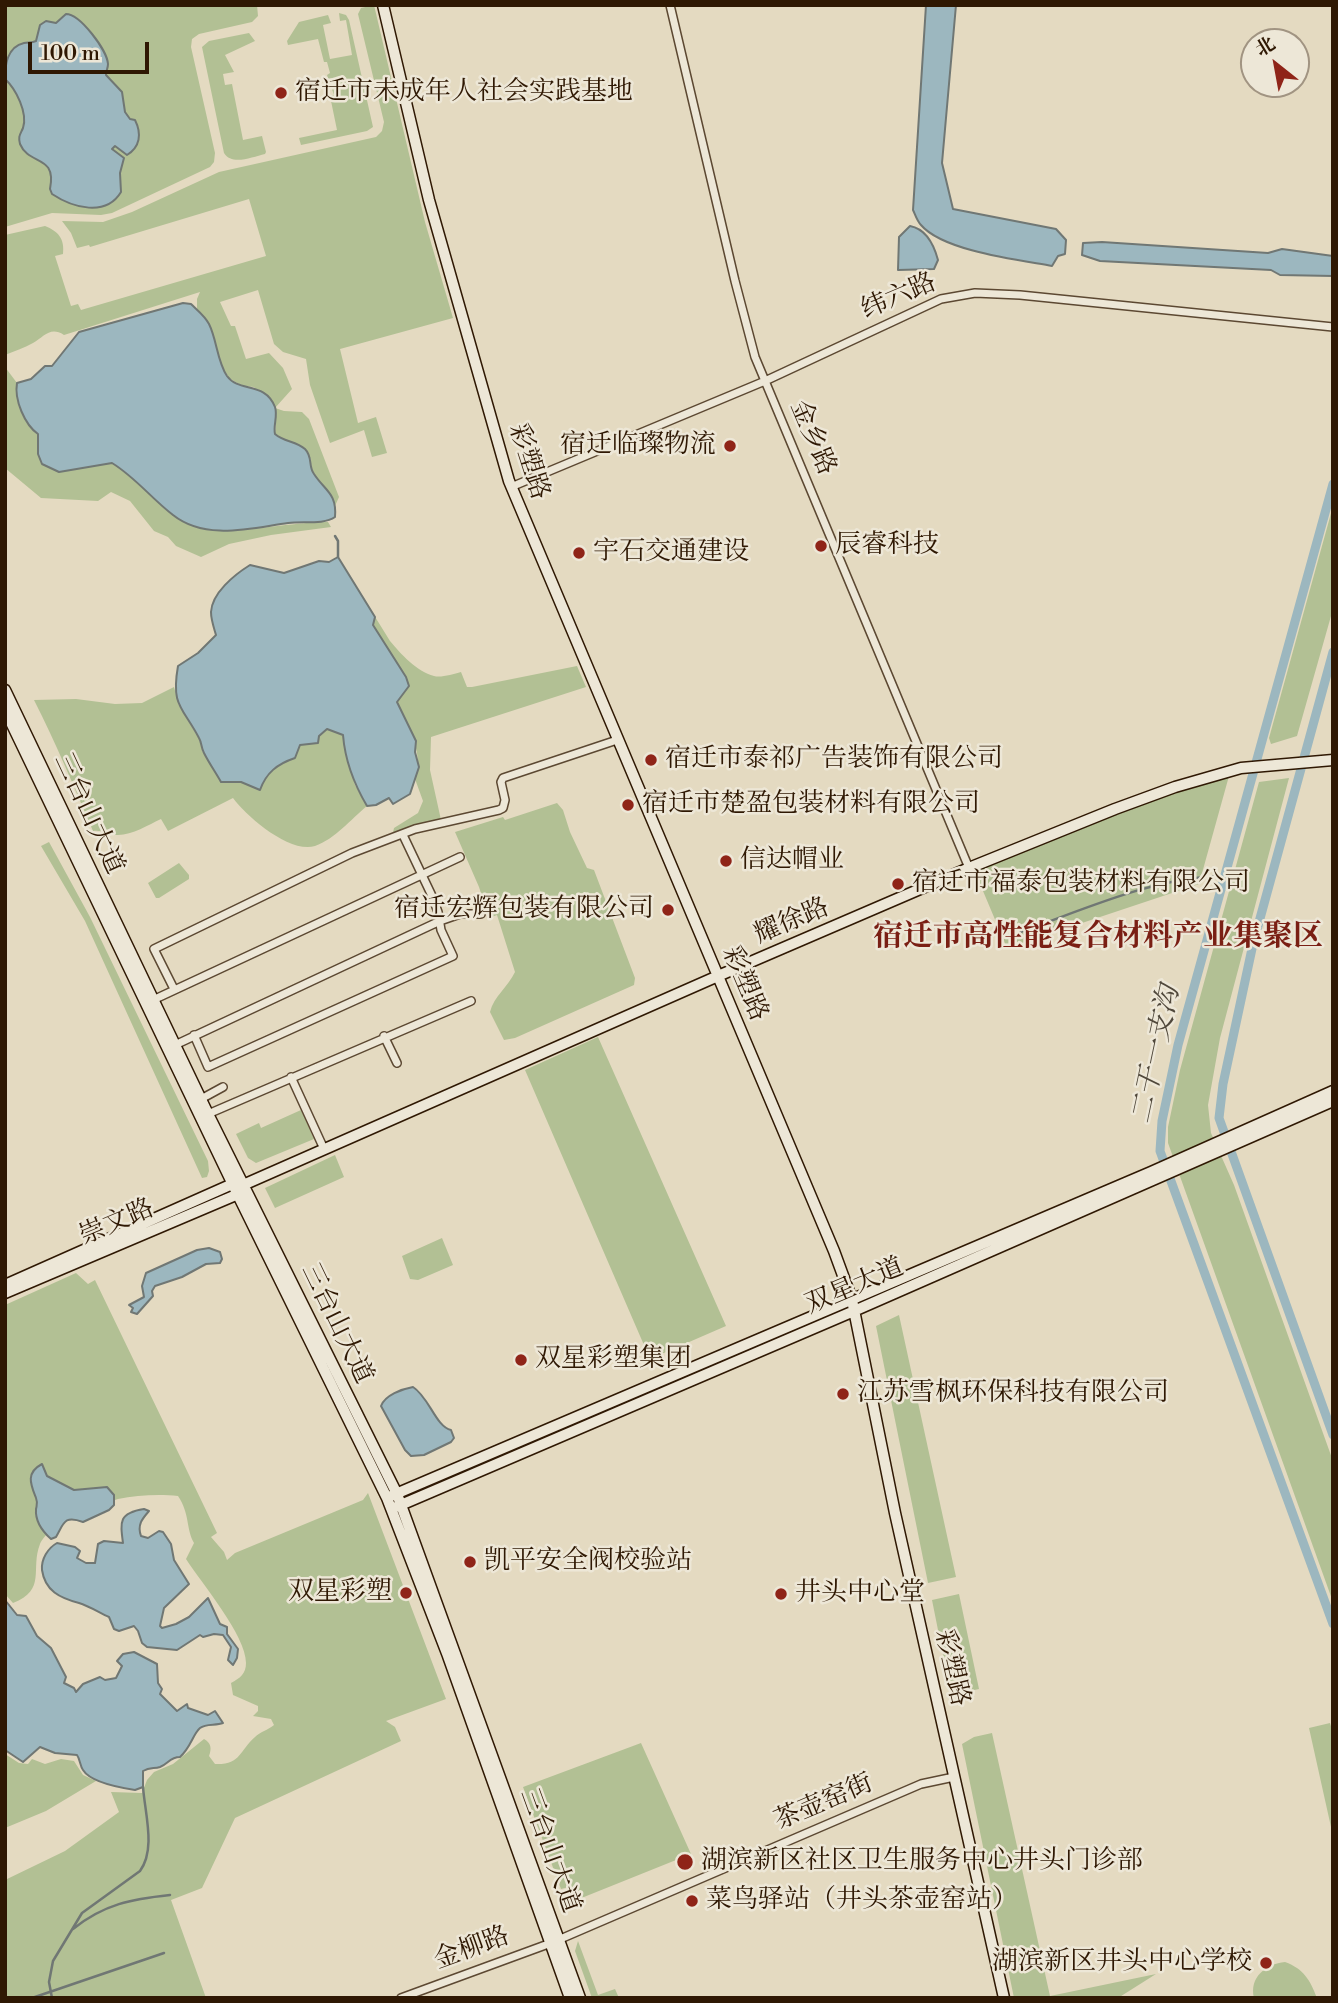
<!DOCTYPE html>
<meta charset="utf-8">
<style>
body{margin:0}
#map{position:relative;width:1338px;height:2003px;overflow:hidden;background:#e4dac1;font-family:"Libre Bodoni","Noto Serif SC",serif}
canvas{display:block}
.frame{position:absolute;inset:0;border:7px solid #2f1803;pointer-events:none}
.north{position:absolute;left:1240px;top:28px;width:70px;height:70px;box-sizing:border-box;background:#ede7d7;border:2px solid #a19482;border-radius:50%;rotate:329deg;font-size:19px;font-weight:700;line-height:28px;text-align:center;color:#2f1803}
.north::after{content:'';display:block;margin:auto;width:24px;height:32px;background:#8f2418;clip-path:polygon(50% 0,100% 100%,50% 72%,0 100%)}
.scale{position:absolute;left:28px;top:42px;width:121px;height:32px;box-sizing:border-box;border:4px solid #2f1803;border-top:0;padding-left:9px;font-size:21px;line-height:24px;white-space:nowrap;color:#2f1803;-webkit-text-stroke:5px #ede7d7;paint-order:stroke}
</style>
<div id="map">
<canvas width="1338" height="2003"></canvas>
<div class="frame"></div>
<div class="north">北</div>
<div class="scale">100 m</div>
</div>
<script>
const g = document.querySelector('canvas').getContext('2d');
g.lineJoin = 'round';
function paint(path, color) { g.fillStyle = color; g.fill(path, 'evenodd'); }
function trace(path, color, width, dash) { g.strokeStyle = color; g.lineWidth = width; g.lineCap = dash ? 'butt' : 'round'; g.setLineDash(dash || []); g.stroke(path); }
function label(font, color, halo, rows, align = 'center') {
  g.font = font + ' "Libre Bodoni","Noto Serif SC",serif'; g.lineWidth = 5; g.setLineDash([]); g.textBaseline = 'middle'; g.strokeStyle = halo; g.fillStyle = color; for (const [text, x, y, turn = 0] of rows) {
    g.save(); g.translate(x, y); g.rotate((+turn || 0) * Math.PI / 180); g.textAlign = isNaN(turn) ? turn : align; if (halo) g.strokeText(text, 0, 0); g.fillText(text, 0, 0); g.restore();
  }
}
paint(new Path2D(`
 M5,5H257L258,16L252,22L199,34L192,39L191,47L215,153L214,162L210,167L112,213L101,215L52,213L5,227Z
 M374,5L425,222L453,318L340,349L358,423L376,417L387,453L372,457L364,430L330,443L310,385L306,359L283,352L274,344L258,290L220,302L231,326H235L246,359L269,353L283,368L292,389L275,408L284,411L302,412L309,419L339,497L335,506C330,488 309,478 311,459L289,441L282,440L275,434L276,422L254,387L242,386L229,378L221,365L210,327L197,309V299L200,292L64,335C50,326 44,337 33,343C24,348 14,351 5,355V235L45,226C58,231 65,239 63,254L55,256L71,306L78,304L81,310L266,256L249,199L90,247L89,245L77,248L71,233L62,221L103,222L132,212L219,172L376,137L382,131L384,122L358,14L361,8Z
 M339,13L346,15L349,20L373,127L367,131L301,145L299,138L337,130L330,96L334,95L327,75L330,73L327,62H324L318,39L288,45L287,41L299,22L328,15L331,23L323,25L330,59L352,55L346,20L340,21Z
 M249,33L255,41L225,55L234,72L223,74L225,85L232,84L243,140L262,136L266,152L265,154C252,157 232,166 224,153L202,47L209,41Z
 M5,367L17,383C14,399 24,425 38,434V454L42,464L59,472L112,463C135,477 152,499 174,516C209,543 286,521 328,522L331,527L271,535L229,544L201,557L176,546L168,537L154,531L130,501L111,492L98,501L41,498L5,468Z
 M1333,506V609L1297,736L1271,744L1269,738Z
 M338,557L390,641C400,653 417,672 434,676C441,678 453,674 461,672L467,687H472L577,666L586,687L431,737L430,770L441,820L392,837L394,828L418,813L423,801L415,779C425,752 407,727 397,702L343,735L355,785L367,806C351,819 335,839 315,846C290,854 246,816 233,798L168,831L161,819C148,825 131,836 116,835C107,834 103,830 93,831C74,787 56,743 34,700L76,699L115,704L142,703L174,687L179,705L201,742L202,751L241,782L260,790C266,773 278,764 295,758L211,614C215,592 231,576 250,565L284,573L319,561L329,562Z
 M1229,776L1199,884L1007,948L975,872C1058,836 1141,798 1229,776Z
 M1289,778L1220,1038L1208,1105L1211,1133L1234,1185L1333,1461V1602L1168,1143V1127L1180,1070L1259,782Z
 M557,803L563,810L570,832L587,868L594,870L635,978L634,985L515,1038L504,1040L490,1012C494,996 508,987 515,972L497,915L489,918L479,887L455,832L503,817L505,820Z
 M49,842L90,917L208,1161L209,1171L207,1177L202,1178L85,921L41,846Z
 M179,863L189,875V879L159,898H156L148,883Z
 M598,1037L726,1326L650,1359L525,1070Z
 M301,1110L314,1139L256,1163L248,1158L236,1134L259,1123L261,1128Z
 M335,1155L344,1177L275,1208L265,1188Z
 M442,1238L453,1265L418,1280L410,1279L402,1256Z
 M76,1273L88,1284L95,1280L217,1533L211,1537L224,1552L227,1560L235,1553L363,1500L368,1493L446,1699L386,1721L395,1727L401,1741L235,1818L202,1888L171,1900L206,1998H5V1880L65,1851L119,1812L111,1792L142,1793L147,1780L154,1772L173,1764L204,1739C211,1743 212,1748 209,1756L215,1764C241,1765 239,1751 255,1737C260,1732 268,1730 274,1725L271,1719L253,1716L258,1711V1706L233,1695L231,1683C240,1678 246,1674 246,1663C246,1635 202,1584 186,1559L194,1543C186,1529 190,1514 178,1496C160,1494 137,1495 118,1499C110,1501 102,1508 93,1510C85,1513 74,1512 67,1517C60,1521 43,1536 40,1544C30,1569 47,1590 13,1603L5,1594V1305Z
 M899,1315L956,1577L928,1583L876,1326Z
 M959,1594L979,1689L951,1695L932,1600Z
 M1330,1723L1333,1733V1836L1309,1728Z
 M992,1733L1050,1996L1156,1974L1118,1998H1014L962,1744L974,1737Z
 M641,1743L691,1854L574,1901L569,1887L561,1889L523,1787Z
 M5,1754L19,1763L28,1764L32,1759L45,1764L61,1759L74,1761L83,1775L96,1781L46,1811L5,1828Z
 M578,1941L598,1995L615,1989L619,1998H592L575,1951Z
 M1285,1962C1304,1969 1310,1980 1317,1998H1254C1249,1977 1266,1964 1285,1962Z`), '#b2c094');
const water = new Path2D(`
 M926,5H956L942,163L953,209L1056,229L1066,240L1065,254L1058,256L1052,266C1019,260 943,251 921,225C917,221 915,214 913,210Z
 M66,14C80,14 107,50 108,64C108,68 106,71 106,75L122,92L125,112L130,119L135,120C142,134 140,147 127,155L115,146L112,149L124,158L120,173L121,192C106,217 73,208 52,194L50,189C57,154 29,166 20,144C18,136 20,135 23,128C28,113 16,89 5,79C5,65 7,47 24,43C28,42 32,43 36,41L40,25L46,21L56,23Z
 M910,226C926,229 934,245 938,260L934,269L898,270L899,237Z
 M1102,242L1268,253L1282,249L1333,256V276L1280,275L1271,270L1100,261L1082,255L1083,243Z
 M183,303L191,304C197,310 205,316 209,324C217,340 217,361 227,376C239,393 265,381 275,407C278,416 273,426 275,434C284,442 296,441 305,449C313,457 308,466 314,474C325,491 337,493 335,517C324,525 302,521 288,523C251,528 206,541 173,515C152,499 135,477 112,463L59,472L42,464L38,454V434C25,425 14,400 17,383L31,379L45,366H52L79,332Z
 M338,557L375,617L373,625L406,677L409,686L397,702L416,741L415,752L419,767L410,794L393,804L389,798L376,805L367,806C354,784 345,760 343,735L327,729L319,736L318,743L300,745L295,758C277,764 266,773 260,790L241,782H221C216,773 209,763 204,753C201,748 202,743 199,738C182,706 171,706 178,666L198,653L216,635C214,628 211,620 211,612C212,593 234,575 250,565L284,573L319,561L329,562Z
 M209,1248L220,1252L222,1259L220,1263L206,1264L182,1277L155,1286L152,1291L153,1296L137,1314L131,1312L133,1308L129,1305L144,1297L142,1286L146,1273L197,1250Z
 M413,1387C429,1397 436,1427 451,1430L454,1438L451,1442L424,1455L411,1456L405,1450L381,1406C385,1395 402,1389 413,1387Z
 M42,1464L47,1476L74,1490L107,1487L114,1495V1505L109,1510L83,1522C64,1515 64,1523 56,1537L51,1539C42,1531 35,1522 36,1509C37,1504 38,1503 36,1498C31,1485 25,1473 42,1464Z
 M144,1509L149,1511C142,1519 137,1525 141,1536L148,1538L159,1531L163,1532L171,1544L174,1560L189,1584L164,1608L160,1626L162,1628L176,1624L189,1617L208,1598L220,1624L227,1627V1634L238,1649L237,1658L233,1665L228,1660L231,1647L223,1635L214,1634L203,1637L200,1635L177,1650L147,1647L142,1643L138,1631L134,1626L119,1631L114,1629L109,1617C100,1613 89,1606 79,1603C60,1598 45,1591 42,1570C41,1559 48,1548 57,1543L75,1547L80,1551L77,1558L86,1563H95L98,1544L104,1541L123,1543C120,1521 119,1513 144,1509Z
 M5,1600L17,1615L26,1616L37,1636L51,1648L66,1677L64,1683L74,1688L76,1692L83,1684L100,1677L105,1680L116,1678L122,1666L117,1661L123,1654L134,1652L157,1664L158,1683L162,1689L160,1694L177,1711L187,1704L188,1708L208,1715L215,1711L223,1723C216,1726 206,1723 200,1728C193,1734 191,1747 180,1757C170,1757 168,1764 160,1767C154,1769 150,1767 143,1771V1787L135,1790C122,1788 91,1783 83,1770C80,1766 80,1759 77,1755L55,1753L40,1747L23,1762L5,1750Z`);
paint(water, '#9cb7bf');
trace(water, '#707774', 2);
trace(new Path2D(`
 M335,536L338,541V557
 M1012,935C1079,912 1154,876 1225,876
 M73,1929C104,1904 132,1899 170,1895
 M32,1998L164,1953
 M52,1998L49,1982L53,1961L82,1913L140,1871C156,1849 145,1814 143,1787`), '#707774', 2.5);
trace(new Path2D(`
 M1333,484L1178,1045L1162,1121L1160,1151L1333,1624
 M1333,652L1253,944L1223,1084L1219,1118L1333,1435`), '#9cb7bf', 9);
const street = new Path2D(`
 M670,5L735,281L755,357L969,868
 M511,487L765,381L941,299L975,293L1020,295L1333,327
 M174,989L154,949L352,853L415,829L499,810L503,808L505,800L501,782L503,778L617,740
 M153,1000L460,857
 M194,1035L208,1067L453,956L441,930L438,912L432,896L403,835
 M384,1036L397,1063
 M175,1045L440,921L460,914H481
 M291,1077L324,1149
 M201,1099L223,1087
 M208,1114L471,1001
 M401,1998L551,1943L921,1784L954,1777`);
const secondary = new Path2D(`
 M383,5L429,200L509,481L834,1251L852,1300L895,1513L1004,1998
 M5,690L208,1114L397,1494L580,1998
 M5,710L238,1195L387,1498L448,1656L570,1998
 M243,1185L718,976L969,868L1115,809L1175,787L1241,768L1333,760
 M5,1285L237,1182
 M5,1293L243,1192
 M391,1496L1151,1172L1333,1091
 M396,1507L854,1311L1333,1101`);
trace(street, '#5c4832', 10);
trace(secondary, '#2f1803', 13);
trace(street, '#ede7d7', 7);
trace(secondary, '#ede7d7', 10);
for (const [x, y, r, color] of [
 [281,93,7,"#8f2418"],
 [730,446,7,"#8f2418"],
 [821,546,7,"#8f2418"],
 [579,553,7,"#8f2418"],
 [651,760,7,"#8f2418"],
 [628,805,7,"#8f2418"],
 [726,861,7,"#8f2418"],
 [898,884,7,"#8f2418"],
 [668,910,7,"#8f2418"],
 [521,1360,7,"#8f2418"],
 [843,1394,7,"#8f2418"],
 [470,1562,7,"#8f2418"],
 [406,1593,7,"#8f2418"],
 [781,1594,7,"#8f2418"],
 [685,1862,9,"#8f2418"],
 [692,1901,7,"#8f2418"],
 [1266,1963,7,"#8f2418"]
]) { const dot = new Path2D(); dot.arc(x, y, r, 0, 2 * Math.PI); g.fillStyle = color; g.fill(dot); trace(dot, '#ede7d7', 2.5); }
label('26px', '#2f1803', '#ede7d7', [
 ["宿迁市未成年人社会实践基地",295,93],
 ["宿迁临璨物流",716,446,"right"],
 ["辰睿科技",835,546],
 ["宇石交通建设",593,553],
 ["宿迁市泰祁广告装饰有限公司",665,760],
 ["宿迁市楚盈包装材料有限公司",642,805],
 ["信达帽业",740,861],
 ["宿迁市福泰包装材料有限公司",912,884],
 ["宿迁宏辉包装有限公司",654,910,"right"],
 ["双星彩塑集团",535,1360],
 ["江苏雪枫环保科技有限公司",857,1394],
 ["凯平安全阀校验站",484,1562],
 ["双星彩塑",392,1593,"right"],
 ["井头中心堂",795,1594],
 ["湖滨新区社区卫生服务中心井头门诊部",701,1862],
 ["菜鸟驿站（井头茶壶窑站）",706,1901],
 ["湖滨新区井头中心学校",1252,1963,"right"]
], 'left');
label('26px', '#2f1803', '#ede7d7', [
 ["纬六路",899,297,-23],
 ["金乡路",812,438,67],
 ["彩塑路",528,462,72],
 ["三台山大道",88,814,65],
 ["耀徐路",792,922,-23],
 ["彩塑路",744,984,67],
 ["崇文路",117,1223,-23],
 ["双星大道",855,1287,-23],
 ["三台山大道",336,1324,64],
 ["彩塑路",951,1668,77],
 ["茶壶窑街",824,1803,-23],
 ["三台山大道",549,1851,70],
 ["金柳路",472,1949,-20]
]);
label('italic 28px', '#50483b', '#ede7d7', [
 ["二干一支沟",1157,1055,-78]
]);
label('bold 30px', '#7a1f14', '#ede7d7', [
 ["宿迁市高性能复合材料产业集聚区",1098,938]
]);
</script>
